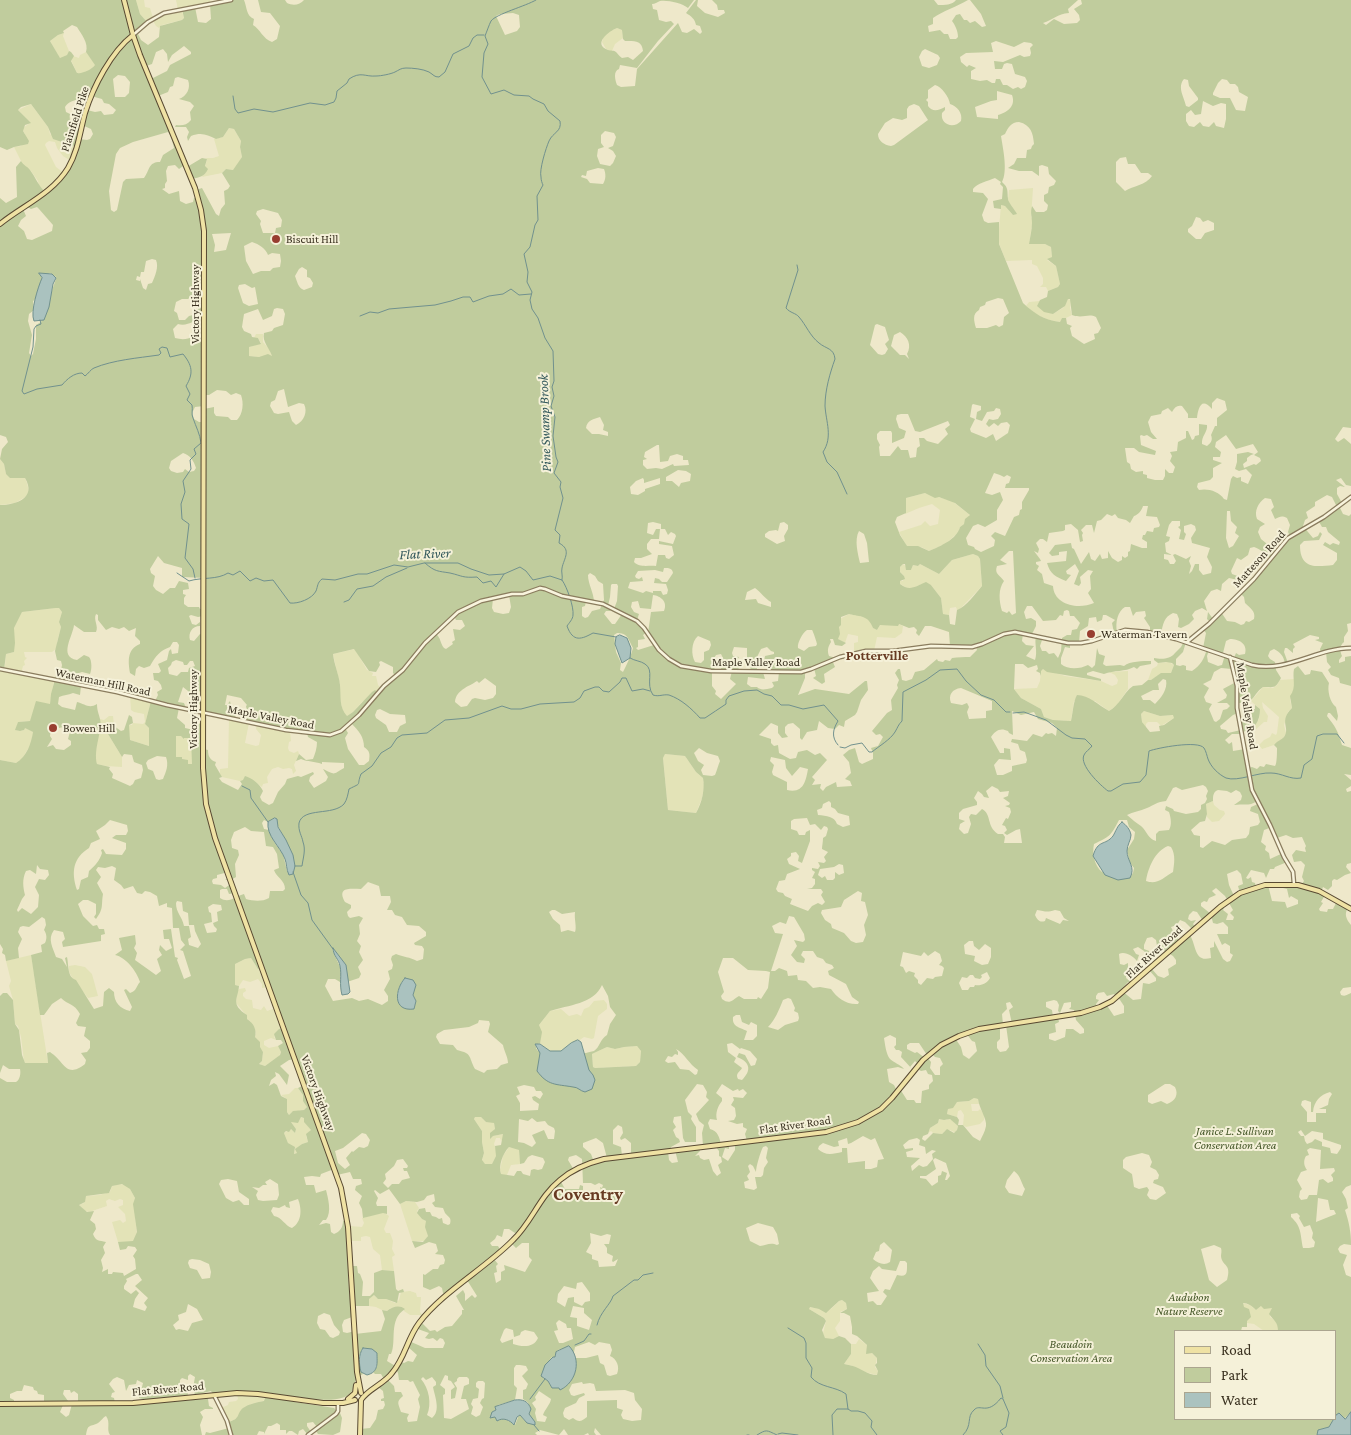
<!DOCTYPE html>
<style>
body{margin:0}
#map{position:relative;width:1351px;height:1435px;overflow:hidden;background:#eee8ca;font-family:"Crimson Pro",serif}
canvas{display:block}
.legend{position:absolute;left:1174px;top:1330px;width:162px;height:90px;box-sizing:border-box;background:#f5f1d9;border:1px solid #aba58f;margin:0;padding:6px 9px;list-style:none;font-size:15px;color:#3b3221}
.legend li{display:flex;align-items:center;gap:10px;height:25px}
.legend b{width:25px;border:1px solid #aba58f}
</style>
<div id="map">
<canvas width="1351" height="1435"></canvas>
<ul class="legend">
<li><b style="height:6px;background:#efe2a4"></b>Road</li>
<li><b style="height:14px;background:#c0cc9d"></b>Park</li>
<li><b style="height:14px;background:#aac2bf"></b>Water</li>
</ul>
</div>
<script>
const g = document.querySelector('canvas').getContext('2d');
g.lineJoin = 'round';
function paint(path, color) { g.fillStyle = color; g.fill(path, 'evenodd'); }
function trace(path, color, width, dash) { g.strokeStyle = color; g.lineWidth = width; g.lineCap = dash ? 'butt' : 'round'; g.setLineDash(dash || []); g.stroke(path); }
function label(font, color, halo, rows, align = 'center') {
  g.font = font + ' "Crimson Pro",serif'; g.lineWidth = 4; g.setLineDash([]); g.textBaseline = 'middle'; g.strokeStyle = halo; g.fillStyle = color; for (const [text, x, y, turn = 0] of rows) {
    g.save(); g.translate(x, y); g.rotate((+turn || 0) * Math.PI / 180); g.textAlign = isNaN(turn) ? turn : align; if (halo) g.strokeText(text, 0, 0); g.fillText(text, 0, 0); g.restore();
  }
}
paint(new Path2D(`
 M136,0H144L145,7L150,8L153,18L178,10L176,0H210L211,4L182,11L184,18L182,20L162,25L159,28L156,26L152,19L147,22L140,14Z
 M617,28L622,30L623,38L615,44L612,51H610L606,49L602,42L604,35L608,32Z
 M64,33L63,36L69,51L67,55L60,59L50,41L58,35Z
 M86,52L96,65L85,73H77L71,60L73,56L79,58L80,55Z
 M31,104L48,127L50,134L62,142L77,146L71,161L63,156L57,148L55,142L49,141L46,143L45,145L56,167L64,173L45,192L39,186L38,181L31,171L24,167L14,147L21,146L25,134L23,131V128L30,123L18,110Z
 M229,128L234,129L241,141L240,147L242,157L236,168L233,170L226,169L222,173L202,177L206,172L205,167L207,159L205,158H213L219,156L214,139L223,137Z
 M1033,188L1031,217L1033,220L1029,244H1045L1051,247L1052,257L1047,260L1056,266L1060,284L1058,287L1048,291L1046,287H1040L1043,284V278L1037,266L1032,264V260L1006,261L998,241L1001,205L1005,206L1013,215L1008,199L1009,190Z
 M1068,299L1071,300L1070,308L1072,315L1066,318H1062L1060,322L1049,320L1037,315L1026,306L1029,302L1040,301L1039,302L1053,314L1063,308Z
 M256,334H263V342L270,350L272,356L259,357L249,356V347L261,343L258,338H254Z
 M0,459L4,464L6,474L25,478L27,483L29,492L27,496L15,503L0,505Z
 M925,493L952,501L970,515L964,524L960,527L959,532L952,538L947,543L929,551L921,547H907L899,532L921,525L925,521L930,526L938,524L940,510L932,504L919,508L905,514L906,498Z
 M973,554L978,556L980,559L982,586L960,609L957,610L956,607L950,608L949,615L943,614L941,598L931,585L922,584L914,588H907L900,584V581H903L904,576L900,572V567L903,564L911,570L913,565L918,566L920,564L939,574L952,560Z
 M56,608H59L62,612L59,622L61,627L57,642V648L52,652H24L25,657L27,658L24,661L25,665L23,666L21,674L54,681L50,704L30,721L18,722L16,730L20,731L24,730V727L33,732L32,742L22,759L16,763L0,760V669L5,666L6,654L14,652V628L22,612Z
 M849,614L865,617L871,621L873,628L877,630L880,625L899,624L903,626L902,633L895,638L877,637L874,651L854,653V643L858,642V636L848,634L845,643L838,639L840,619Z
 M355,649L367,670L373,673L372,676H376L378,685L382,689L379,693L362,702L353,712L347,716L343,713L340,698V685L333,654Z
 M1169,662L1174,665L1171,673H1163L1151,680H1148L1152,669L1157,666L1158,663Z
 M1043,669L1065,676L1101,681L1112,686L1117,684L1118,680L1115,675L1109,672L1128,671V689L1117,705L1109,711L1095,701H1074L1071,721L1053,720L1044,717L1041,709L1021,698L1014,689L1037,688L1040,681L1041,670Z
 M1294,679V689L1290,700L1292,708L1288,712L1284,725L1286,733L1284,737L1274,745L1262,749L1259,745L1264,740L1270,737L1272,733L1276,735L1277,733L1279,717L1262,702L1263,708L1268,716L1267,722H1264L1254,731V726L1259,719L1260,709L1251,701L1263,687L1273,688L1277,685L1280,680Z
 M130,696L151,701L145,724L149,728V746L130,740L128,725H132L133,723L143,724L145,722L144,714L134,712L131,710Z
 M1144,711L1160,716L1174,715V718L1161,726L1157,722H1148L1146,724V728L1142,722L1141,714Z
 M109,716H113L114,726L108,734L122,757V767L106,766L97,764L95,759L100,719L104,720Z
 M229,718L249,723L245,743L256,746L259,745L261,735L256,729L257,724L290,731L291,741L289,742L288,748L289,751L294,753L298,751L299,754L294,765L296,771L293,774L292,769L289,768L283,769L278,767L272,769L267,777L268,783L263,784L262,787L257,783L243,780L240,781L222,777L220,775V769L228,768Z
 M176,735L191,738L193,764H188L176,758Z
 M665,754L685,756L696,772L703,778L704,787L702,798L696,813L668,810L663,758Z
 M1213,801L1214,805L1220,810L1224,811L1225,814L1219,821L1212,822L1207,817L1206,804Z
 M31,955L48,1063L43,1064L25,1063L24,1061L21,1037L18,1026L15,1024L13,1000L9,986L11,981L6,961Z
 M251,958L256,966L262,967L269,987L262,988V984L258,979L250,982L243,980L239,986L235,985V964L245,959Z
 M75,965L85,967L92,974L98,996L88,998L73,979L69,972V966Z
 M245,988L246,991L243,993V996L246,999L252,1000L253,1008L261,1010L264,1006L267,1011L276,1008L284,1028L274,1037L276,1040L271,1038L264,1041V1045L269,1048L278,1046L281,1052L279,1056L265,1066L259,1064L262,1061L263,1052L260,1048V1043L255,1037L256,1033L250,1021L247,1019V1016L236,1003L237,992L239,989Z
 M604,1000L607,1004V1009L598,1016L594,1038L592,1039L584,1037L577,1042L571,1043L562,1051H550L540,1044L541,1035L539,1025L550,1011L561,1009L569,1016L577,1014L581,1016L584,1009L589,1007L594,1001Z
 M637,1046L641,1051L640,1062L636,1066L595,1068L593,1067L592,1054L594,1053L607,1047L615,1049L624,1047Z
 M295,1088H298L303,1095L307,1107L304,1110L292,1112L289,1115L287,1112V1099L281,1095L289,1094Z
 M974,1098L978,1099L979,1104H971L972,1111H978L980,1109L984,1114V1120L980,1124L966,1127L963,1125L964,1115L961,1110L958,1111L957,1117L947,1114L948,1109L957,1102L969,1101Z
 M301,1117L304,1118L305,1122L311,1130L306,1136L308,1142L302,1144L296,1149L297,1153L294,1154L295,1149L288,1143L284,1133L291,1129L295,1133L296,1129L291,1122L299,1121Z
 M475,1117H481L486,1122H494L495,1129L490,1138L493,1136L503,1134V1138L501,1141L500,1138H496L494,1144L496,1149V1156L492,1164H485L482,1161L484,1153L482,1142V1131L474,1119Z
 M939,1119L946,1120L949,1119L952,1120L958,1126L956,1133L950,1130L945,1131L942,1134L933,1133L931,1131L928,1133L930,1128L938,1123Z
 M509,1147L516,1148L519,1150L520,1164L511,1165L507,1175L506,1176L501,1174L500,1170L503,1156Z
 M119,1184L127,1185L130,1189L135,1198L134,1206L137,1234L134,1241L126,1243L118,1242L112,1222L120,1220L123,1223L126,1221L125,1214L118,1207L123,1205V1200L120,1199L115,1201L109,1199L106,1201L107,1206L89,1212L85,1211L79,1205L84,1203L86,1196L99,1195L110,1192L112,1186Z
 M406,1201L415,1202L419,1208L417,1211L419,1215L422,1219L426,1221L428,1236L425,1241H412L400,1204Z
 M383,1212L389,1216L384,1229L386,1233H390L393,1241L392,1249L395,1255L392,1257L394,1271L382,1270L380,1255L373,1249L370,1237L366,1236L361,1237V1241H351L350,1226L362,1227L364,1223L362,1218Z
 M410,1291L416,1293L417,1297H421L420,1312L424,1317L419,1315H410L404,1311L403,1308H391L387,1311L382,1310L376,1307L369,1306L368,1299L374,1295L377,1298L386,1299L395,1303L399,1300L401,1292Z
 M839,1301L842,1300L846,1303L847,1309L840,1312V1321L835,1328L839,1336L833,1339H828L825,1338L823,1333L826,1321L824,1318L809,1309V1307L827,1310L831,1309Z
 M1242,1303L1250,1305L1256,1310L1261,1306L1272,1308L1270,1317L1276,1321L1279,1326L1278,1331H1264L1254,1324L1247,1323Z
 M859,1339L867,1345L868,1349L877,1358L875,1367L878,1371L877,1375L861,1371L853,1366L844,1364L851,1354V1344H856Z
 M237,1394L267,1396L266,1400L252,1404L244,1408L237,1419L228,1422L221,1408L228,1405L229,1402L236,1401L238,1399Z`), '#e3e3b7');
paint(new Path2D(`
 M0,0H136L140,14L147,22L137,32L141,40L148,45L159,37L160,26L182,20L184,18L182,9L195,7L198,22L206,23L211,19L210,4L224,0H244C247,7 246,16 254,19L253,25C260,29 263,39 272,42L277,39L280,26L270,13L261,12L258,0H285L287,3C293,6 300,5 304,0H694L688,8C682,3 668,0 660,1C657,2 655,4 652,4L653,9L657,10L659,20L666,22L671,21L674,24L658,41L637,68L620,65L619,69C613,71 615,80 617,85L621,87L635,86L637,69L678,23L682,32L687,33L694,29L700,34L702,32L700,26L696,25C695,19 691,16 686,13L696,0H698L697,6L705,13L718,17L725,13L724,10H718L717,5L712,0H934L938,5C945,5 952,5 956,0H968C956,7 943,11 933,18V24L928,26L929,32L940,30L944,34H948L950,39H956L958,37C958,31 955,25 952,21L956,15L960,14L964,20H967L970,23L975,21L982,27L986,26L981,14L970,0H1078L1068,9L1069,13C1057,14 1053,20 1043,23L1046,25L1054,19L1064,24L1077,23L1080,20L1079,15L1074,9L1082,4L1081,0H1351V428L1343,427L1335,439L1338,442L1344,438L1351,444V486L1346,485L1341,478L1336,480L1345,487L1340,486L1337,488V494L1342,503L1339,506L1343,514L1349,516L1351,514V623L1347,624L1348,631L1344,637V642C1339,646 1340,651 1342,656L1339,660V663L1345,661V657L1351,656V686L1340,683L1339,678L1331,675L1328,670L1331,667L1327,662L1326,652L1321,653L1320,649L1323,643L1315,640L1319,639V637L1310,635L1293,644L1295,647L1293,649V653L1287,648H1285L1284,652L1288,663L1285,664C1284,656 1280,652 1274,649L1270,651L1268,656L1270,659L1275,662L1276,670L1281,678C1275,689 1275,687 1263,687C1252,695 1255,704 1237,703L1238,713L1233,715L1220,726L1221,729L1226,730L1228,733L1241,730L1239,719L1247,716L1250,710L1255,709V705L1260,709C1260,722 1254,730 1242,732V734H1232L1225,740L1229,744L1232,742L1233,751L1245,749L1248,768L1252,767L1257,769L1260,766L1264,767L1266,764L1275,766C1277,764 1277,752 1277,748L1274,745C1277,741 1281,740 1284,737C1291,727 1278,722 1292,708L1290,696C1297,687 1292,678 1294,669L1298,666L1305,675L1310,674L1311,670L1322,672L1329,683C1327,690 1330,703 1336,707L1338,716L1337,721L1330,713H1328L1327,716C1330,720 1334,725 1336,729C1339,734 1340,740 1342,745L1351,748V775L1344,774L1351,780V786L1346,789L1347,792L1351,791V863L1347,864L1346,867L1351,873L1345,875L1337,880L1334,879L1332,881V886L1328,890L1323,887L1321,892L1325,895L1321,902L1323,903L1319,909L1320,911L1327,912L1328,909H1333L1337,901L1348,908C1344,914 1346,919 1351,925V987L1343,988L1340,992L1341,995C1346,997 1348,994 1351,993V1185L1346,1187L1342,1192L1346,1199L1348,1208L1345,1210C1349,1222 1351,1232 1351,1245L1344,1244L1340,1246L1338,1249L1340,1253L1347,1255L1343,1265L1346,1275L1351,1277V1412L1344,1419L1341,1415H1336L1335,1417V1331H1278C1278,1322 1274,1321 1269,1314L1272,1308L1264,1309L1261,1306L1256,1310C1252,1306 1248,1303 1243,1303L1244,1307L1249,1309L1251,1317L1247,1321V1327H1242L1241,1331H1175V1419H1334L1329,1427L1319,1430L1317,1435H601L595,1428L594,1432L596,1435H589L588,1433L584,1435H568L564,1429L559,1435L540,1430L535,1433L537,1435H361L360,1429L370,1428L376,1419L378,1410L383,1409L385,1405L384,1401H381V1399L384,1398L383,1391L378,1387L385,1381L381,1374H375L373,1372L377,1367V1353L363,1348C358,1355 358,1367 363,1374C355,1377 355,1382 353,1389C347,1406 308,1398 295,1397V1402L334,1408L336,1410L335,1413L317,1427L313,1422L307,1423V1426L311,1432L308,1435L303,1429L299,1431L298,1435L292,1431H289L286,1434V1430H280V1425L277,1423L271,1426H268L264,1434V1432L259,1431L257,1435H205L206,1432L210,1433L229,1428L228,1422C241,1419 236,1414 243,1408C249,1404 257,1402 264,1401L266,1396L251,1394L214,1396L211,1391L195,1395L193,1388L195,1377L190,1374L188,1376V1380L182,1378L180,1380V1384L183,1385L185,1383L188,1395L143,1401V1399L139,1398V1388L142,1387L143,1383L137,1380L136,1384L129,1385L126,1391L124,1380L117,1377L113,1379L109,1384L115,1392L112,1393L111,1397L114,1398L115,1403H144L208,1399L209,1406L213,1408V1409H205L200,1412L203,1417L200,1425L202,1435H110C106,1429 111,1423 106,1416C102,1418 101,1422 96,1424C88,1427 88,1425 86,1435H0V1078L7,1082H16C20,1080 21,1073 20,1069H9L3,1065L0,1073V996L3,993H7L13,1000L15,1024L19,1030L22,1055L25,1063H48L47,1053L50,1052C65,1062 66,1079 85,1064L86,1060L81,1053L87,1052L90,1048V1041L84,1036L86,1027L78,1026L76,1023L80,1014C74,1003 68,1005 61,998L52,1004L44,1015H40L31,955L42,952L41,945L45,943C47,939 47,934 44,930L46,925L45,919L42,917L29,927L23,926L20,927L18,932L22,939L18,948L19,958L6,961L5,955L2,953L3,949L0,944V760L16,763C27,756 31,744 33,732L25,728L24,730L20,731L15,730L18,722L30,721L36,701L50,704L51,694L57,672L61,670L62,665L61,661L57,660L55,651L61,627L59,622L62,612L59,608H56L22,612L14,628L15,643L14,652L6,654L4,670L0,669V505C16,505 37,498 25,478H10L6,474L4,464L0,459L2,449L8,442L6,437L0,435V198L6,203L17,197L16,167L21,161C24,166 27,166 30,170C36,178 38,185 45,192L65,172L77,147L53,139L48,127L31,104L21,107L18,110L31,123L25,125L23,131L29,141L28,144L14,147L7,150L0,147ZM513,13L519,15L520,27L517,31L505,35L496,16L500,14ZM72,25L77,27C81,34 89,43 86,52L95,65C92,69 83,74 77,73L71,61L74,56L71,52L69,51L67,55L60,58L50,41L58,35L64,33L63,31ZM617,28L622,30L623,39L625,41C634,41 642,40 643,51L633,60L628,57L622,58C619,56 618,54 616,52C614,50 611,51 608,50C592,44 609,31 617,28ZM996,41L1014,47L1024,42L1031,43L1033,45L1030,48L1031,53L1030,56L1024,57L1020,55L1003,62L994,61L995,69H1002L1004,64L1007,63L1012,64L1015,74L1025,77L1027,81L1025,87L1021,89L1018,87L1013,89L1007,85H1003L1000,79H996L995,83H992L987,80L980,81L971,79V71L976,68L969,65L967,67L961,62L960,57L966,53L993,52L991,43ZM184,46L191,52V54L170,65L167,71L151,79L146,66L152,64L156,52L163,49L167,54L168,62L172,55ZM925,49L938,55L940,58L937,65L929,68L922,66L919,57L922,51ZM118,75L125,76L130,82L129,93L125,97H115L113,79ZM178,77L188,80C191,88 187,96 179,99L190,102L194,106L190,112L191,120C187,125 182,126 176,125L175,127H186L189,132L187,137L188,141L191,136C202,132 207,135 216,139L223,137L229,128L234,129L241,141L240,147L242,157L233,170L226,169L222,173L230,186L228,189L224,191L225,204L221,209L219,216L216,214L202,188L196,190L198,197L194,198L193,202L186,204L180,201L179,191L169,194L162,189L165,188V184L167,181L166,171L168,166L175,165L179,169L186,164L158,96L168,92L170,87L173,86L175,78ZM1184,79L1188,80L1189,86L1198,98V100L1189,107L1186,106C1184,97 1177,87 1184,79ZM1222,79L1227,80L1230,84H1235L1238,87L1239,92L1248,97L1245,111L1236,110L1230,98H1220L1213,95V93L1218,83ZM935,85C942,87 949,97 950,104C957,106 963,113 961,121C954,129 940,125 942,113L945,110V107C939,110 933,113 928,106V102L926,100L928,98V90ZM997,91L1012,95C1016,106 1008,112 998,115V119L977,117L975,107L991,101L997,100ZM91,96L102,99L104,103L109,104L116,110L113,114L104,115L101,111L95,112L87,110L82,125L91,129L93,134L90,139L87,140L79,139L81,130C74,128 68,121 70,114L66,112L65,107C68,102 74,100 80,99L86,102ZM1203,101L1213,106L1221,103L1226,104V119L1224,128L1216,126L1214,122L1209,127L1203,126L1200,122L1194,127L1189,126L1186,121V114L1191,110L1195,115L1201,114ZM914,104L919,106L928,120L894,145L891,146C884,145 878,141 878,134L885,123L893,118L902,120L907,118V109L909,106ZM1019,122C1031,125 1033,133 1034,144L1032,146L1031,149L1027,150L1026,158H1017L1014,164L1008,168L1019,171H1032L1039,176V166L1042,165L1048,167L1049,174L1056,181L1054,185L1049,187L1048,193L1044,195V201L1048,205L1047,210L1044,212H1036L1032,206C1030,213 1032,216 1032,223C1032,230 1030,237 1029,244H1045L1051,247L1052,257L1047,259L1056,266L1060,284L1058,287L1048,291L1047,297L1040,300L1037,306L1044,312L1053,314L1065,306L1068,299H1070L1072,315C1083,319 1088,313 1096,317L1101,328L1098,333L1094,334L1095,339L1084,344L1072,336L1070,328L1072,326L1067,324L1066,318H1062L1060,322C1044,320 1035,314 1023,303L999,244V222L988,223L984,221L982,215L988,199L983,193L973,192V189C977,183 988,181 995,178L1001,182L1000,184L1003,187L1002,199L993,201L994,208L1001,209V205L1005,206L1013,215L1017,214C1015,210 1008,202 1008,199C1007,191 1009,188 1002,182C1008,171 1003,149 1001,136L1005,134C1008,128 1011,122 1019,122ZM605,131L614,133L616,137L613,146L608,148L613,151L616,156L613,163L610,166L600,164L597,156L598,149L604,147L601,143V135ZM168,132L171,136L174,148L163,155L160,162C148,162 150,170 144,178L126,179L123,182L117,210L114,212L111,210L109,191L116,154L120,148L133,142ZM1126,157L1128,164H1135L1141,173H1148L1152,176C1146,185 1133,186 1125,191L1116,182V162L1120,158ZM598,168L604,169C606,174 606,179 603,184L590,183L587,179L581,177L582,175L586,176L587,171ZM27,207L31,209L37,207L39,209L53,225L52,231L32,240L27,239L24,231L18,226L21,220L26,216L23,209ZM263,209L278,213L282,220L281,227L276,228L275,233H263L260,224L261,221L256,214L257,211ZM1196,217L1200,218L1203,222L1208,220L1214,223V230L1205,233L1201,239H1196L1188,232V229L1192,226ZM231,233L226,250L214,252L215,245L212,234ZM252,242C259,244 266,249 268,255L272,253L280,254L281,261L280,267L273,268L270,271H261L253,274L246,261L244,246ZM152,259L156,260C159,267 155,276 152,283L148,284L146,290L143,288L140,279V281L136,280L137,276L140,277L141,272H144L146,261ZM302,267L307,270V277L310,278L313,283L312,287L304,290C298,288 297,281 295,276L299,269ZM50,273L56,277V279L41,322L36,325V339L33,354L31,356L29,353L32,335L28,321L29,314L34,310L33,301L37,298V293L40,288L43,277ZM245,284L252,288L255,287L258,304L249,306L243,303L238,288L239,285ZM196,292H205V304H202L193,315L189,316L185,320H179L177,313L174,311L176,302L182,299H188ZM998,298L1003,299L1009,313L1004,317L1003,325L999,327L996,325L987,328H976C974,321 972,314 979,310L980,307L985,305L986,302ZM277,308L283,309L285,314L283,325L274,328L272,331L264,333C262,342 269,347 272,356L268,354L259,357L249,356V347L261,344L258,338L252,337L251,334L244,331L242,327L244,314L258,309L263,320L272,316L274,309ZM205,319V330H201C194,338 186,341 175,338L173,329L178,324C188,327 194,319 205,319ZM877,324L885,327L889,340L885,344L888,349L885,354L882,355L878,354L870,345L875,325ZM900,332C908,337 912,345 907,354L909,359L905,355H900L891,346L894,335ZM284,389L288,407L299,403L304,404C308,412 304,421 296,425L292,421L289,412L278,414L274,413L270,406L271,402L275,400L278,391ZM217,390L226,391L231,395L236,393L241,395C244,403 243,414 237,420H231L228,417L216,416L214,413V407L204,409V422H199L194,419L192,413L195,407L204,406L205,395H209ZM1217,398L1225,401L1227,410L1217,418V426H1215L1211,435C1213,440 1211,443 1207,446L1202,444C1201,436 1208,432 1207,425L1199,424V435L1195,436L1194,439L1192,440L1188,431H1186V438L1178,442L1177,451L1170,452L1172,456L1170,461L1175,467L1173,473H1169L1165,469V476L1163,480H1155L1147,478V475L1143,474V471L1136,472L1131,469L1130,464L1127,462L1125,448H1134L1139,452L1155,455L1156,451L1141,445L1140,436L1141,435L1144,436L1147,435L1153,439H1157L1151,432L1148,422L1151,416L1161,414L1162,411L1168,408L1172,412C1175,407 1177,405 1182,406L1188,414V418H1197C1198,409 1201,396 1212,409V403ZM973,404L981,406V410L977,412L976,419L982,421L987,412L994,411L996,408L1000,409L1001,414L998,419L993,420L989,419L986,424L989,427L994,423L998,426L1001,423L1007,422L1010,425L1008,433L996,441L993,434L986,438L971,432L970,429L975,419L970,417L972,405ZM901,414H908L915,431L920,432L948,421L950,425L945,429L948,434L938,444L927,441L924,438H919L920,446L917,448L916,457L910,458L908,450H901L898,446L890,456H880L879,447L880,445L877,439V434L880,431H891L892,433V443L904,438L906,431L899,428L896,419L897,415ZM600,417L604,425L603,430L608,432V436L599,434H592L586,428C587,420 594,419 600,417ZM1226,435L1236,449L1253,444L1258,452L1254,455L1260,458L1261,461L1256,465L1254,464L1244,468L1243,464L1247,461V458L1251,455L1254,454L1248,452L1237,454V462L1235,469L1239,471L1246,469L1252,475L1248,484L1241,481V477L1237,478L1233,476L1231,479L1227,500L1224,499C1219,491 1207,488 1199,490L1197,487L1198,483L1210,480L1213,477V468L1222,463L1213,460V457H1220L1221,452L1215,447L1216,442ZM657,445H659L660,462L668,461L670,456L677,454L683,456V460H688L689,465L674,466L673,464L662,469L656,468L647,469L643,465V460L647,459L644,457L645,452ZM183,453C190,455 194,461 196,468L194,471L189,472L185,469L183,472L177,473L171,471L169,468L171,461ZM678,470L686,471L691,474L690,481L681,483L679,487L672,481H666V477ZM994,473L1000,475L1004,477L1007,475L1011,477L1009,483L1006,484L1005,488H1029V490L1022,502V509L1020,510L1019,515L1014,517L1005,536L995,532L991,536L995,540L994,546L981,552L975,549L974,547L968,545L966,538L973,526L978,524L985,527L997,520V510L1003,500L1000,492L992,495L985,493ZM643,478L644,480V483L660,478V484L645,489V491L638,495L631,494L630,487L636,481ZM925,493L935,498L939,497L955,503L970,515L965,519L964,524L960,527C957,539 941,546 929,551L918,546H907L900,535L895,522L897,517L906,513V498ZM1327,495L1332,497L1337,507L1318,520L1322,527H1326L1328,532L1340,542L1339,545L1333,543L1330,545L1325,542L1323,545L1337,553V560L1333,565C1315,567 1300,569 1300,545L1304,541L1319,540L1322,534L1320,532L1318,536L1313,538L1303,526L1305,520L1308,518L1306,512L1315,506V502ZM1265,498L1271,499L1274,507L1271,510L1275,519C1280,517 1281,515 1287,518L1290,525L1288,532L1290,536L1277,552L1261,539L1258,532L1260,527L1265,524L1257,519C1254,511 1258,503 1265,498ZM1143,506H1148L1146,516L1157,517L1160,525L1159,527L1154,528L1153,532L1147,531L1145,535H1143L1142,539L1147,542V548H1142L1131,544L1130,551L1128,552V556L1125,558L1122,556V560L1118,562L1112,558L1108,551V558L1102,559L1100,554L1095,561L1091,559L1089,552L1081,564L1074,549L1072,548L1071,543L1055,545L1049,553L1052,556L1059,555V552L1067,551L1066,561L1047,563C1050,574 1056,577 1066,581L1071,575L1067,574L1066,571L1075,564L1079,571L1074,584L1079,586L1081,583L1080,577L1088,570L1093,571L1090,576L1091,589L1088,593L1094,603C1078,610 1054,605 1053,586L1044,583L1042,574L1037,570L1039,566L1036,564V562L1041,561L1040,559L1034,551L1038,553L1039,549L1036,543L1040,539H1043L1047,542L1049,533L1063,531L1065,530V525L1071,524L1078,530L1080,542L1083,541L1082,535L1083,533L1081,530L1086,525H1092L1094,533L1097,521L1101,520L1107,514L1112,516L1115,514L1118,518L1126,520L1130,523L1134,516C1138,515 1142,510 1143,506ZM1227,511H1230L1231,521L1237,527L1235,533L1239,536L1233,546L1229,548L1226,538ZM1172,521H1180V526L1178,527L1181,530L1179,539L1184,540L1186,534L1184,532V526L1191,524L1195,526L1196,530L1191,538L1192,543L1210,548L1207,557L1212,567L1211,573L1203,575L1199,570V564H1195L1192,571L1189,574L1191,566L1189,561L1191,556L1186,559L1175,554L1173,555L1176,561L1174,564H1170L1168,560L1164,559V554L1172,555L1166,552L1165,543L1169,541L1170,537L1166,536L1169,525ZM653,522L661,524V529H665L668,535L671,532L675,534L676,536L673,544L659,541V544L672,546L674,555L669,559L666,558L665,555H658L656,566C648,565 640,568 634,562L635,558H641L652,554L647,549V544L651,539H659L660,529H656L653,535L647,533L648,523ZM784,522L788,525V529L784,536L785,541L777,544L765,537V534L769,531L776,530L778,531L780,523ZM859,531L864,534L867,543L869,562L860,563C858,554 854,540 859,531ZM1254,547C1261,549 1266,555 1271,559L1240,593L1244,597L1245,603C1250,608 1256,611 1254,619L1249,622L1246,621L1244,624L1241,625L1235,622L1227,621L1221,612L1213,619L1208,612L1207,619L1210,622L1203,629L1206,633L1203,648L1207,649C1204,659 1201,665 1192,671L1186,670V666L1183,665L1180,666L1176,665V659L1183,652L1186,642L1184,641L1181,647C1179,649 1177,651 1175,653C1170,660 1160,659 1154,658V660L1158,663L1166,662L1172,663L1174,665L1171,673H1161L1151,680H1148L1142,685L1133,686C1123,693 1120,705 1109,711C1098,705 1089,695 1077,695C1073,702 1073,713 1071,721L1053,720L1044,717L1041,709L1021,698L1014,689L1015,664H1023L1028,668L1037,665L1038,669L1036,671L1040,673L1041,676V671L1043,669L1047,672L1101,681V679L1087,675V673L1093,671L1104,674C1114,670 1125,672 1134,667L1137,669L1140,666L1151,664V661C1143,661 1130,661 1124,666L1120,665L1106,666L1103,664L1105,656L1099,654L1097,648L1095,665L1092,668L1088,665C1080,669 1068,670 1061,664V658L1065,647L1070,648V643H1079L1080,631L1088,626L1089,618L1096,617L1097,622L1102,620L1103,615H1106L1115,620L1112,623L1114,633L1117,632C1115,622 1118,611 1125,607H1130L1133,616L1136,612L1145,611L1146,616L1144,618L1150,627V632L1161,634C1163,624 1164,617 1173,613L1177,614L1179,619L1178,627L1181,628L1189,624L1194,619L1192,615L1195,611L1202,608L1207,611L1204,601L1211,591L1217,589L1221,591L1222,584L1229,578L1242,581L1243,578L1232,574L1231,571L1237,558L1241,560L1248,555L1250,548ZM1009,551H1013L1016,613L1012,615L1009,611L1007,613L1002,611C999,601 998,589 1004,581C1000,575 994,574 997,566L1007,564L1000,560ZM973,554L978,556L980,559L982,586C975,594 967,606 957,610L955,625L950,624L949,615L943,614L941,598L931,585L926,582C916,586 910,592 900,584V581L905,579L904,576L900,572V567L903,564H905L906,570H911L913,565L918,566L920,564L939,574L952,560ZM158,556L164,563L182,568V577L206,578V580H204V609H200L199,607H188L184,604V598L186,595L183,594V590L189,589L188,583L179,581L175,588H170L163,594L156,590L153,586L155,576L151,573L150,569ZM664,568C669,568 672,568 673,573L667,582H662L659,579L655,578L654,583L666,584L668,590L667,594L663,595L661,591H653V593L646,591L643,593L628,588L630,582L643,581L642,577L639,579L636,578L635,576L638,571L655,570L663,572ZM590,573L595,576L598,581L603,584L604,600L600,609L592,611L588,617L585,618L582,616V607L585,606L586,601L594,602C594,593 588,584 588,575ZM612,584H617L618,586L617,601L614,609L622,614L615,624H612L604,614L606,611H610L612,608L608,606L610,597L611,585ZM755,588C761,592 765,599 771,602V607L758,603L756,599L745,600L747,592ZM509,595L511,607L509,613L503,614L494,612L492,608L493,599ZM653,595C661,596 668,602 664,611L651,612L648,633L654,645L638,650L636,648L638,647V640L645,639L643,635L647,632L637,620L639,614L634,612L631,607L632,602L638,601L640,608L651,609ZM1027,606H1032L1043,621L1056,620L1060,615L1063,616L1064,611L1067,610L1069,611L1070,616H1074L1080,623L1077,629L1072,630L1071,635H1067L1062,638L1061,651L1058,658L1054,653L1049,654L1046,651H1042L1040,646L1043,637L1036,636C1034,644 1038,651 1035,660L1026,656L1034,646L1026,645L1022,641L1023,633L1032,634L1036,626V621L1031,618L1026,619L1024,612ZM96,614L98,615V620L106,630L112,627L119,629L124,627L129,631L136,628L135,636L140,641V644C127,649 128,661 130,673L135,676L136,669L139,666L144,668L150,666C156,655 160,651 170,647L173,642H177L179,645L178,653L172,654L171,649L169,651L167,660L158,664L161,671L159,673H153L154,680L158,681L161,685L162,689L157,692L158,695L155,701H151L145,724L149,728V746L130,740L129,725L133,723L132,717L129,715L124,730L121,731L114,726L108,734L122,757L124,754L132,755L134,762L142,765L143,770L141,778L135,780L133,784L130,786L112,778L113,774L109,769L110,767L97,764C93,749 103,730 100,719C99,714 97,711 97,704C89,709 85,704 77,702L75,710L62,707L58,704L59,697C64,695 68,695 73,693L80,695L81,686L73,684L76,674L82,672L90,674C92,670 92,660 89,657L84,655L77,660C58,657 73,636 74,625L84,632H96C99,626 93,620 96,614ZM849,614C861,617 868,615 873,628L877,630L880,625L898,626L899,624L909,628L914,627L917,630L916,633L919,636L925,626H931L949,632L950,646H976L977,650L970,657C964,657 958,657 952,658L950,661L945,660L943,662L938,661L937,659L924,670L915,672L912,679L906,681L902,680L900,669H898L895,673L899,680L897,685L898,688L891,700L892,710L887,713L872,731L876,735L880,734L883,737L878,746L871,748L873,753V759L862,764L859,762L855,748L849,750L843,755L849,762L851,773L845,779L850,781L852,786L837,787L836,782L826,787L823,791L820,788L821,784L812,785L815,780L812,777L827,760L820,753L815,755L807,750L798,752L796,758L790,759L779,753L778,745L774,746L771,743V739L759,735L771,723L778,726V733L782,738L788,737L785,733V727L788,724L793,723L800,729V738L802,740L807,732L817,730L819,721L828,728L835,729L839,725L844,727L845,721L855,715L857,712L861,700L868,690L867,681H865L849,694L815,689L798,695L805,678V671L814,668L816,676L813,678L822,684L825,682L824,674L835,667L832,660L836,658L829,656C827,650 828,647 831,642L830,639H833L835,645L842,646L846,643L838,639L840,634L839,627L841,625V617ZM191,615L198,617L203,616V635L200,634L194,641L190,640C188,633 192,626 200,626V622L196,625L192,624L189,616ZM454,616L456,620H462L465,626L460,630L453,629L455,640L452,642L453,644L446,649L444,648C440,643 441,638 436,634ZM807,630H812C813,631 817,643 817,644L816,646L809,647L804,651L798,648C797,643 803,632 807,630ZM617,633C628,632 629,641 633,648C631,656 627,664 623,672L620,670L621,663L616,652L614,635ZM698,636L710,641L711,645L709,650L704,652V660L701,663L695,662C691,655 691,642 698,636ZM1230,639C1239,639 1248,644 1245,654L1239,655L1236,653L1234,658L1225,655L1222,665L1218,666L1208,662L1207,656L1209,650L1223,653L1226,641ZM734,647L747,648V659L752,660L750,671H739L737,660L739,657L733,656L732,653ZM767,647L771,651L774,652V654L765,656L763,667L768,668V671L779,672L778,681L772,682L774,686L772,688C766,689 761,691 757,687H751L747,684L748,677L765,679L763,672L757,671V657L761,649ZM354,649L369,671L376,672L380,665L379,662L381,661L393,667V673L396,676L379,693L375,690L372,692L353,712L347,716C339,708 341,696 340,685C339,675 334,664 333,654ZM721,654L723,658L721,660V671H732L730,679L736,684L721,699L715,694L716,691L712,686V671H715L713,660L716,655ZM176,660L183,662L184,665H187L190,661H193L195,666L189,668L188,672H181L177,676L169,674L168,668L171,665L172,662ZM1221,668L1232,669L1236,682L1223,689L1227,695L1226,698L1217,703H1227L1230,706L1227,709L1223,710L1220,719L1216,722L1214,721L1209,709L1212,704L1206,702L1204,697L1209,688L1203,684L1211,680L1214,672ZM485,678L496,686V694L493,698L485,700L475,698L472,699L467,706L461,707L455,702C456,690 468,687 477,681L479,683ZM1163,679L1166,680C1168,689 1161,698 1155,704L1150,700H1143L1141,696L1153,690H1159L1158,684ZM183,687L188,691L189,694L191,690L194,689L197,691L203,692V700L195,697L189,709L197,710L200,703L203,702L204,712L235,719L236,712L232,710L230,701L227,705H225L227,695L241,698L247,705L246,706L247,711V716L243,718L242,721L266,726V724L275,726V728L307,733L308,737L317,742C317,748 315,754 313,759L306,760L299,754L296,761L301,759C308,762 314,761 322,764V762C329,762 336,763 344,763V768C332,775 336,775 323,769L328,777L326,781L314,788L309,781L310,777L314,774L313,772L301,777L298,776L287,779L285,784L278,792L273,803L269,805L262,801L260,797L263,791C260,784 252,778 245,776L243,780L240,781L242,784L238,790L222,782L219,778L222,777L215,765L216,762C210,760 208,756 208,750L204,749L203,723L197,724L198,731L185,728V725L177,718L179,708H186L184,703L178,702ZM961,688L992,701V710L986,711V718L969,719L967,712L969,707L967,703L962,705L951,703C948,695 952,689 961,688ZM380,709L390,714L405,715L406,723L400,726L397,732H389L386,725L376,718L375,715L377,710ZM1012,711L1021,715L1034,712L1038,719L1052,723L1057,728L1056,736L1052,733L1048,734L1046,733L1042,737L1033,734L1027,741L1012,739L1011,742L1018,744L1020,750L1025,752L1027,760L1026,763L1012,766V771L1003,775H997L994,765L999,759L1011,760L1010,749L1004,748V753H1000L991,737C995,731 1000,727 1008,731L1009,733L1013,735ZM1144,711L1160,716L1173,715L1174,718L1164,725L1159,726L1160,731L1150,732L1142,722L1141,714ZM351,723C359,731 364,737 364,747C370,751 370,754 369,761L364,765H359L348,749L345,738L348,733L345,728ZM63,727L71,728L68,739L71,741V745L64,750L56,749L53,745L47,747L52,739L50,736L51,730ZM176,736H181L184,739V738H191L192,764H188V760L182,759V757H176ZM699,748L707,753L718,756L720,761C718,766 717,770 715,775L712,776L703,775L701,770L704,765L698,761L694,753ZM665,754L685,756L696,772L703,778C705,789 702,803 696,813L668,810L663,758ZM157,756L166,757C169,765 166,772 163,779L159,780L156,779L153,771L148,769L146,763L148,760ZM771,757L785,760L786,768L792,776L800,767L808,769C806,780 804,794 787,790V782L773,775L772,772L774,765L770,761ZM1203,785L1206,787L1208,791L1206,796L1207,799L1205,803L1201,805V809L1198,812L1186,814L1174,811L1173,809L1166,806L1165,810L1169,812C1171,818 1172,825 1169,830L1159,831L1156,834V841C1148,839 1147,831 1141,826C1136,823 1132,819 1127,815C1133,812 1140,811 1147,808C1154,805 1157,802 1166,801L1173,788L1176,787L1182,790ZM992,786L998,789L1000,792L1009,791L1008,796L1003,798L1010,803L1009,805L1005,806L1010,808L1011,812L1008,819L1006,818L1002,825L1005,826L1007,830L1004,833L1007,835L1016,830L1020,829L1022,843H1004L1005,837L1003,834H998C986,826 992,814 982,809L976,815L971,814L969,817L971,824L968,833L964,834L959,829L960,824L965,821L959,819V813L963,809L977,805V802L974,798L978,791L982,794L984,797L989,798L986,791ZM1218,790L1227,791L1231,793L1236,790L1240,792L1242,796L1241,800L1234,805C1242,803 1249,807 1257,801L1258,804L1251,807L1250,811L1258,814L1260,822L1258,825L1250,827L1249,834L1246,838L1232,840L1225,845L1212,841L1203,848L1200,847V836L1194,835L1191,830L1200,822L1205,821L1207,814L1206,804L1213,801C1213,796 1213,792 1218,790ZM829,801L831,803V807L835,809L838,813L849,816L850,825L843,827L837,824C834,816 827,816 818,815L817,810L822,808L823,804ZM275,818C279,833 298,853 293,870L287,871L283,854L274,842L272,835L269,830L264,829L262,823L264,820L268,822ZM807,818L810,825L815,824L821,830L824,826L827,827L828,829L826,836L823,838C823,842 822,846 822,849L828,852L824,857L826,861L824,863L818,862L820,866L818,869L812,868V870L815,872L812,878L815,879V884L812,888L807,889H821L823,892L821,895L825,902L822,905L818,903L812,906L808,911L790,904L792,899L785,896L783,893L778,892L776,889L779,881L785,880L787,874L800,869L789,864L787,859L791,856V853L796,852L799,856L798,861L802,863L810,841V830L806,832L805,835H799L797,831L791,829V821L794,819ZM110,820L127,825L128,831L126,835H116L112,838L126,843V849L122,855L106,854L103,849L101,850L102,853C100,860 95,866 89,871L88,877L81,880L79,889L77,890C71,872 73,858 89,848L91,843L100,839L96,831L105,825ZM1119,820H1127L1129,827L1135,832L1134,839L1127,850L1130,863L1134,868L1133,873L1131,876L1102,872C1094,865 1092,853 1094,844C1109,837 1111,836 1119,820ZM245,827L251,831L264,832L266,846L273,847L277,854L279,868L274,870C276,877 285,880 285,889L283,891H270L269,898C262,902 253,901 246,899L244,894C236,896 229,904 220,898V890L222,889H227L229,894L235,893L232,883L225,888L221,885L213,884L212,881L213,879L217,878V875L228,872L230,877L225,880H231L236,877L235,864L239,855L238,850L232,848L231,840L234,832ZM1272,827L1277,838L1286,835L1293,838L1302,837L1306,846L1305,848L1306,852L1296,850L1292,855L1294,862L1301,861L1305,865L1302,877L1304,881L1301,885L1283,884V888L1287,889L1289,898L1291,896L1298,900V904L1287,908L1285,902L1272,901L1268,885L1256,887L1255,883L1252,882L1251,877L1248,879L1246,878L1251,870L1264,873L1266,878L1270,869H1274L1275,867L1287,862L1283,853L1270,859L1269,853L1265,850L1266,846L1261,842L1264,830ZM1168,846L1171,847C1176,855 1174,864 1173,872C1163,878 1157,885 1146,881C1148,868 1155,851 1168,846ZM839,864L843,865L844,873L839,875L835,872V878L833,880H827L825,876L822,878L818,875L820,869L834,867ZM37,865L40,869L48,870L49,875L45,880L39,879L35,887L39,895L38,907L31,914L22,908L18,912L17,910L22,899L25,895C23,887 22,879 26,871L30,870L36,874ZM112,866L116,868L114,880L121,885L124,889L133,886L137,893L142,894L145,891L150,892L157,896L159,906L167,903V907L172,908L173,928H179L181,940L185,945L180,950L183,951L191,976L184,979L177,960L178,958L175,957L171,929L163,930L164,939H169L172,948L166,951L160,945L159,950L162,955L157,959L161,971L156,975L135,960L137,953L134,948L136,944L135,935L119,938L122,950L115,955C126,957 137,972 140,982C136,986 137,991 130,993L126,989L124,990L132,1007L130,1011C120,1009 114,1002 114,992L109,988L104,992L103,1006L94,1009L76,980C67,977 69,966 67,957L65,958L67,967L62,959L56,957C53,948 47,939 54,930L63,932L65,939L62,942L63,947L101,941V935L105,934L104,929H99L97,925L93,926L83,916L78,904L83,900H88L96,904V914L94,917L96,919C104,908 101,906 103,894L97,883L101,877L96,870L98,867L105,868ZM1237,870L1241,874L1243,884L1238,886L1240,893L1234,896L1229,885L1227,874ZM368,882L379,886L381,896H390L391,902L387,910H392L395,915L402,917L407,925L419,926L426,932V936L414,943L415,945L422,946L424,949L423,959L417,961C410,957 403,957 396,954L392,956L391,959L393,965L392,969L388,971L390,979L384,990L388,996V1001L382,1005L368,999L359,1001L352,998L333,1001L325,986L328,979H335L340,982L341,969L332,949L347,972V982L359,978L361,974L358,967L363,960L359,952L361,946L357,941L360,934L359,925L363,918L359,916L350,918L348,916L347,912L351,908V905L345,902C336,886 352,889 361,889ZM1216,888L1225,896L1233,910L1230,913L1234,917L1233,920H1226L1228,914L1223,910L1224,908L1221,905L1211,914L1201,906V903L1204,901L1207,902L1209,898L1216,895L1212,891ZM858,891L862,893L861,901L865,902L868,915L864,925L866,935L863,942L856,943L851,941L844,933L832,928L831,924L825,920L821,913L822,910L841,907L844,900ZM177,901L182,902L183,911L188,913L189,925H194L195,931L201,944L198,948L189,945L188,939L191,937L189,926H184C182,916 176,913 176,903ZM213,904L221,905L222,910L217,912L218,921L213,923L214,926L217,929L216,932L207,933L204,924L212,922L211,913L209,912L208,907ZM552,910H555L562,914L575,912C574,919 577,927 575,932L568,930L561,932L560,925L553,919L549,912ZM1037,910C1045,911 1046,913 1055,910L1060,911L1064,918L1069,921L1063,920L1060,924L1046,918L1045,921C1039,923 1037,919 1035,915ZM1193,911L1197,912L1203,921L1209,916L1212,919L1213,923L1217,924L1223,922L1228,927V934H1217L1222,945L1225,943L1230,946V953L1233,955L1230,961L1227,962L1223,959L1214,941V947L1210,948L1211,958C1193,963 1197,944 1189,934L1180,941L1175,935L1171,927L1177,925L1180,920L1185,922L1193,930L1196,928L1193,924L1196,920L1191,921L1188,919L1189,915ZM789,916L794,917L804,934L805,940L803,942L794,940L797,946L791,955L797,962L804,963L805,959L801,955L803,951H813L817,957L823,959L826,963L832,965L834,968L828,971L829,975L846,984L852,997L859,1002L858,1004C847,1005 837,998 831,989L820,987L813,988L806,981L798,980L797,975L788,976L787,971L779,968L775,971H771L783,934L775,933L772,926L780,922L786,924ZM1152,937L1156,940L1157,946L1173,956L1176,960V964L1168,969L1169,975L1164,978L1158,976L1151,968L1149,970L1156,978V981L1149,984L1143,983L1141,999L1133,1000L1121,990L1128,982L1133,984L1126,978V975L1131,973L1128,970V963L1124,965L1120,964L1119,954C1125,951 1133,956 1137,961L1139,955L1136,954L1133,949L1138,947L1144,951L1150,958L1149,951L1144,949V945L1147,938ZM969,941H973L974,946L979,950L985,944L991,948V957L988,964L982,965L974,961L975,956L965,954L964,945ZM935,951L940,954L942,961L939,965L942,966L944,968L942,976L935,977L933,979L927,978L921,985L918,983V980L914,976L915,973L909,971L906,973L903,967L900,966L903,952L921,956L924,952L928,956ZM251,958L258,969L262,967L283,1028L279,1029L274,1034L276,1040H281L283,1043L278,1046L281,1052L280,1055L265,1066L259,1064L262,1061L263,1052L260,1047V1042L255,1037C257,1031 254,1023 247,1019V1015C230,1004 238,999 239,986L235,985V964L245,959ZM723,958H733L748,970L766,971L770,972L768,988L761,999L758,997L757,999H744L739,996C732,1000 730,1005 722,999L721,996L724,992L718,972ZM987,972L990,978C987,984 980,986 975,985L974,987H970L968,990H962L959,983L962,977L967,978L970,975H973L975,978L980,979L982,977L981,975ZM403,980L414,987L413,995L416,1001L414,1009L397,994ZM602,985L608,996L610,1007L616,1015L610,1024L607,1035C600,1039 600,1047 594,1051C591,1052 588,1052 586,1053H540V1050L538,1051L536,1048L539,1043L540,1044L542,1032L539,1025L550,1011C568,1005 594,1004 602,985ZM1104,992L1107,996L1114,994L1117,997H1118L1124,1006V1013L1114,1016L1106,1004L1097,1008L1096,1004L1099,1000L1096,999V996L1098,993ZM788,998L791,999L795,1008L794,1011L798,1013L799,1018L798,1021L785,1025L778,1030L768,1027C775,1020 779,1010 783,1000ZM1054,1000L1057,1001L1059,1005L1058,1011L1060,1013L1064,1003L1071,1002V1007L1069,1009L1074,1010L1076,1020L1084,1029V1033L1080,1034L1073,1029H1066L1065,1037L1055,1041L1049,1039V1034L1056,1032L1055,1024L1059,1022L1058,1017H1053L1052,1010L1046,1007V1002ZM1010,1002L1013,1007L1009,1010L1012,1024L1006,1025L1009,1047L1006,1051L1000,1052L997,1048V1042L1000,1039V1026L1003,1025L1002,1014L1007,1009L1006,1003ZM736,1015H740L742,1022L749,1025L751,1022L757,1025V1036L753,1040H744L747,1031C739,1027 732,1027 733,1017ZM479,1020L489,1021L490,1024L488,1032L503,1045C504,1051 508,1057 508,1063L501,1065L497,1069L487,1070L484,1073L475,1069C468,1056 473,1054 457,1050L453,1045L440,1044L436,1037L437,1034L444,1030L469,1027L478,1023ZM966,1033L972,1041L975,1042L977,1051L969,1059L963,1055L961,1047L955,1038ZM890,1035L896,1038V1045L894,1047L896,1050H899L902,1052L901,1057L913,1070L910,1067L915,1061L918,1064L916,1068L921,1071L926,1070L928,1074L932,1075L933,1081L929,1085V1089L922,1091L921,1103H916L914,1100H907L900,1089L897,1091L894,1085L889,1082L887,1069L898,1067L904,1069C900,1064 894,1063 890,1059C886,1054 885,1044 884,1038ZM732,1043L740,1049L741,1048L750,1051L757,1059L755,1065L751,1066L745,1055L739,1053L737,1057C750,1062 752,1070 742,1080L738,1079C735,1073 740,1072 742,1068L734,1062L736,1058L728,1052L727,1044ZM910,1043H919L927,1055L931,1053L935,1057L940,1058L943,1064L940,1067V1075H935L930,1068L931,1062L927,1057L925,1058L917,1052L915,1053L907,1049V1045ZM637,1046L641,1051L640,1062L636,1066L595,1068L593,1067L592,1054L594,1053L607,1047L615,1049L624,1047ZM676,1049C685,1054 689,1064 698,1070L697,1074L695,1075L689,1070L680,1069L675,1062L668,1063L665,1061L668,1056L672,1057L675,1054L678,1055V1052ZM295,1059L304,1085L298,1088L303,1095V1101L307,1107L304,1110L293,1111L289,1115L287,1112V1099L281,1096L277,1085L274,1083L269,1086L271,1080L276,1076L275,1072L279,1074L287,1085L289,1075L280,1066L289,1060ZM697,1084L703,1085L707,1092L706,1097L709,1100L696,1114L699,1121L704,1125L702,1133L703,1146H715L719,1151V1156L721,1157L722,1162L718,1165L721,1173L717,1176L713,1171L709,1159L704,1160L700,1158L699,1155L695,1156L700,1151V1148L675,1150L678,1162L672,1163L669,1160L668,1151H670L671,1147L680,1142L679,1139L676,1137L673,1130L676,1127L673,1122L674,1117L681,1116L683,1138L685,1142H696V1127L691,1119L692,1116L688,1112L685,1100ZM722,1084L733,1091L738,1089L739,1091L743,1089L747,1093L743,1098L733,1097L734,1100L731,1105L735,1108L736,1116L734,1120L728,1121L737,1124L743,1123V1127L747,1129L745,1134L747,1141L735,1145V1150L728,1161L722,1157L725,1148L729,1149V1143L721,1144C719,1137 718,1131 710,1129L708,1123L710,1119L717,1120C715,1113 718,1106 722,1101V1098L716,1093ZM1165,1084H1170L1175,1087C1179,1095 1175,1101 1167,1104L1161,1101L1152,1104L1148,1102V1095ZM524,1085L534,1087L536,1091H541L543,1094L540,1099L535,1096L532,1097L533,1100L539,1104L538,1110L520,1111V1103L516,1096L520,1094L517,1087ZM1330,1092L1332,1094L1329,1099L1328,1105L1319,1109H1326V1113H1316V1122H1307V1112L1301,1105L1302,1101L1305,1100L1311,1102V1112H1313C1314,1101 1320,1095 1330,1092ZM974,1098L978,1099C979,1108 987,1119 986,1126C985,1132 982,1136 980,1141L973,1137L963,1125H958L959,1120L957,1117L947,1114L948,1109L953,1108L957,1102L969,1101ZM301,1117L304,1118V1122L311,1130L306,1134L308,1142L302,1144L295,1149L297,1153L294,1154L295,1147L288,1143L284,1133L286,1131L289,1132L291,1129L295,1133L296,1129L291,1122L298,1123ZM475,1117H481L486,1122L494,1123L495,1129L490,1133V1139L493,1136L503,1134L501,1145L495,1146L496,1156L492,1164H485L482,1160L484,1153L482,1142V1131L474,1119ZM532,1118L537,1122L545,1121L548,1125L554,1128L555,1131L554,1139H548L544,1130L532,1135L536,1143L532,1147L524,1143L518,1142L519,1119L528,1121ZM939,1119L944,1120L950,1119L958,1126L957,1130L954,1133L947,1129L942,1134L933,1133L925,1141L922,1139L923,1136L928,1134L930,1128L938,1123ZM618,1125L622,1127L623,1133L620,1138L621,1140L625,1138L631,1143V1155L622,1156L621,1147L613,1144V1130ZM1301,1130L1305,1136L1312,1131L1323,1133V1139L1341,1145V1148L1337,1154L1331,1153L1330,1148L1322,1146V1142L1315,1139L1312,1142L1307,1144L1305,1141L1304,1136H1301L1298,1132ZM362,1133L366,1134L370,1140L368,1146L364,1148L359,1147L353,1152L352,1151L346,1158L350,1165L345,1169L338,1163L335,1151L343,1148ZM863,1136L871,1140L875,1138L884,1159L878,1160L877,1167L871,1169H865V1161L848,1163L847,1148H842V1152C833,1154 825,1156 818,1149L819,1146L823,1143L834,1147L839,1146L838,1141L847,1138L848,1144L851,1143ZM596,1138L603,1143L607,1158L594,1162L591,1154L583,1147V1143ZM917,1138L920,1140L919,1145L925,1147L926,1154L932,1150L936,1151L932,1154L933,1159L927,1166L923,1167L919,1165L912,1171L911,1166L920,1158L907,1157L906,1152L913,1150V1148L905,1149L903,1145L909,1140ZM509,1147L519,1150L520,1164L524,1163L528,1157L532,1155L543,1158L545,1162L542,1169L538,1170L534,1169L531,1170L530,1176L523,1174L521,1171H517L514,1176L501,1174C498,1166 503,1153 509,1147ZM763,1147L766,1146L768,1148L766,1158L768,1162L764,1168L763,1175L761,1177H755L757,1188L754,1190L745,1188L744,1182L749,1180L747,1176L750,1172L748,1166L750,1164L753,1166L756,1172C756,1167 760,1153 763,1147ZM1310,1148L1321,1150L1320,1169L1334,1168L1335,1171L1331,1175L1333,1178V1181L1328,1183L1323,1179L1319,1180L1317,1195H1309L1307,1199L1301,1200L1299,1197L1300,1191L1302,1189L1297,1180L1301,1172L1307,1170C1304,1166 1303,1161 1306,1156L1309,1155L1307,1150ZM1142,1153L1149,1155L1152,1162L1150,1167L1156,1170L1159,1175L1158,1179L1154,1180L1153,1183L1163,1187L1166,1193L1156,1200L1150,1199L1147,1195L1149,1190L1147,1187L1139,1189L1134,1187L1132,1174L1123,1168V1160L1126,1157ZM576,1155L582,1159L583,1183H591L595,1185L599,1183L603,1185L602,1188L600,1187L601,1191L599,1197L594,1198L588,1195L583,1194V1186L580,1185L579,1189H565L560,1180L574,1170L568,1160L569,1157ZM935,1158L946,1163L950,1176L947,1180H945L947,1173L942,1171L941,1175L938,1176V1182L932,1186L926,1179L920,1178V1176H926L936,1169L933,1160ZM403,1159L408,1166L407,1168H403L404,1171H407L410,1178L402,1180L399,1184H392L388,1188L383,1183L386,1179L385,1174L394,1166L397,1160ZM334,1169L337,1175L350,1172L353,1179H361L362,1184L356,1186L355,1190L362,1196L359,1203L362,1209L363,1218L383,1213L387,1214V1206H377L376,1203L378,1198L374,1191L375,1190L380,1194L389,1189L400,1204L406,1201L417,1202L424,1200L427,1196L434,1194L435,1201L432,1203L435,1207L443,1208L445,1213C448,1217 452,1217 450,1224L448,1225L443,1223L442,1218L439,1219L436,1217L432,1216L430,1212H426L425,1208L419,1209L417,1213L422,1219L426,1221L425,1227L428,1236L423,1242L412,1241L415,1248L429,1242L436,1244L438,1251L435,1254L443,1255L445,1260L444,1264L440,1265L438,1269H433L425,1275L423,1274V1287L430,1290L439,1286L442,1288L443,1293L446,1296L467,1280L477,1296L475,1298L472,1295L465,1301V1294L463,1290L456,1296L464,1310H462V1314L452,1326L445,1327L437,1332L435,1330L430,1331L420,1321L415,1328L429,1333L425,1338L429,1339L433,1338L437,1341L440,1338L443,1339L445,1343L443,1348H425L409,1341L407,1346L417,1355L413,1362L408,1361L404,1363L401,1362L397,1367L387,1361L389,1354H391C397,1341 388,1320 405,1309C400,1305 393,1306 387,1311L382,1310L385,1319L381,1331L355,1334V1331L347,1333L343,1332L342,1325L344,1320L352,1317L349,1289L346,1220L343,1221C343,1227 340,1232 334,1234L331,1232L330,1224L326,1223L319,1225L323,1220H326C332,1212 328,1198 326,1190L316,1193L314,1185H306L304,1177L312,1176L320,1177L321,1174ZM1014,1171C1021,1176 1021,1183 1025,1189L1022,1196L1009,1193L1005,1187L1007,1180ZM228,1179L237,1181L239,1192L249,1199V1205H244L239,1200L233,1202L226,1198L219,1184L221,1180ZM270,1179L278,1184L279,1195L277,1200L263,1201L258,1200L256,1195L258,1191L252,1187L259,1188L263,1185H267L265,1182ZM122,1184L130,1189L135,1198L133,1204L137,1232L133,1241L118,1242L120,1250L126,1249L128,1246L135,1247L137,1250L133,1256L135,1259L136,1269L124,1276L123,1273L113,1272L112,1274H108V1269L102,1272L103,1268L101,1260L105,1253L103,1247L106,1242C99,1240 96,1242 93,1234L96,1229L95,1224L90,1220L94,1211L87,1212L79,1205L85,1202L86,1196L109,1193L112,1186ZM1318,1198L1328,1200L1330,1210H1334L1336,1214L1316,1222ZM298,1199C302,1209 302,1222 292,1228C285,1226 282,1217 274,1216L271,1211L273,1207L279,1208L285,1205L286,1207L290,1208L289,1202ZM1297,1213L1300,1216L1299,1218L1304,1227L1310,1225L1313,1233L1312,1238L1315,1242L1314,1247L1309,1248H1303C1300,1234 1302,1227 1291,1217V1214ZM758,1223L773,1227L777,1234L779,1244L777,1245C771,1242 766,1245 760,1246L750,1241L746,1228ZM504,1229H509L518,1235L511,1243L516,1248L522,1243H529V1257L532,1260L525,1272L504,1265L505,1270L501,1272V1280L496,1283L494,1273L497,1272L496,1266L498,1264L493,1258L501,1251L498,1246H492L490,1243L495,1239L497,1235L502,1237ZM590,1233L601,1236L607,1234L611,1235L609,1244H604L607,1248V1253L613,1256L612,1261L613,1262L618,1259L615,1266L599,1267L598,1261L592,1259V1255L586,1252L591,1243ZM884,1242L892,1250L890,1262C884,1266 878,1263 873,1259L876,1252L879,1251L880,1245ZM1214,1245L1221,1248C1222,1251 1221,1254 1221,1256C1222,1267 1232,1263 1227,1280L1217,1287L1209,1280L1201,1249ZM192,1259L200,1260L209,1264L211,1272L210,1278L202,1279L197,1270L190,1268L188,1263L189,1260ZM900,1261H905L907,1263C907,1272 908,1278 897,1275L890,1290L885,1289L883,1292L887,1296L881,1305H877L873,1301L868,1302L867,1293L879,1291L870,1278L873,1271L879,1266L882,1269L896,1271ZM136,1274H138L142,1280L135,1286L148,1298L144,1303L147,1307L145,1311L133,1307L135,1299L139,1293L136,1290L131,1294L124,1289V1286L127,1281L126,1279ZM582,1282L590,1293V1301L585,1302L582,1306L574,1302V1297L568,1298L565,1307L557,1302L558,1294L564,1286L576,1289L577,1283ZM842,1300L846,1303L847,1309L840,1313H844L850,1316L852,1327V1334L857,1336L867,1345L866,1354L872,1353L877,1358V1363L875,1365L878,1371L877,1375C868,1375 860,1368 853,1366C850,1365 847,1365 844,1364L851,1354V1344L845,1338L839,1336L833,1339L825,1338L822,1330L826,1321L824,1318L809,1309L810,1307L819,1309L826,1313L839,1301ZM188,1304L197,1309L203,1320L192,1323L188,1331L179,1329L176,1330L173,1325L179,1320L178,1315L186,1312ZM573,1306L584,1308V1313L592,1320L589,1330L577,1326V1318L570,1317ZM324,1313L330,1315L334,1325L340,1332L339,1335L333,1338L330,1337L325,1330L320,1329L317,1323L318,1316ZM559,1320L566,1324L567,1328H571L573,1339L563,1343H559L554,1331L558,1330L556,1323ZM506,1328L513,1330L514,1337L520,1335L521,1332L525,1330L534,1332L538,1338C534,1348 522,1347 513,1344V1339L502,1343L500,1340L504,1330ZM589,1342L595,1345L599,1342L610,1344L612,1350L610,1356C617,1359 620,1367 617,1374L610,1376L607,1375L604,1365L600,1363L598,1355L586,1358H575C578,1373 573,1377 564,1388H552L548,1381L543,1378C545,1369 546,1364 552,1357H555L558,1350L564,1349L574,1352L575,1347ZM520,1365L526,1366L528,1370L522,1376L528,1384L526,1389L523,1390V1399C530,1403 530,1405 529,1412C529,1416 531,1421 532,1424L524,1420L522,1417L519,1415L515,1425L511,1421L494,1417L492,1412L496,1410L498,1405L515,1400L517,1388L514,1385V1368L516,1365ZM396,1369L398,1373L399,1380H408L410,1382L413,1381L420,1395L418,1399L420,1407L417,1421L408,1422L407,1418L409,1414L401,1412C398,1403 396,1402 403,1396L401,1392H395L394,1386L387,1379ZM445,1375L448,1376V1380L451,1381L455,1387L451,1390V1399L455,1398L457,1388L454,1383L457,1381V1379L459,1377H467L469,1379V1384L464,1386L461,1399H466L469,1409L451,1419L444,1418L443,1395L445,1394V1389L440,1385ZM423,1377L426,1380L432,1377L436,1382V1385L433,1387C435,1397 441,1411 432,1418L427,1415C432,1404 429,1388 421,1379ZM478,1381H483L485,1383L484,1398L482,1399L480,1403L483,1407L480,1415L476,1417L471,1414L473,1407L471,1404L473,1399L478,1398L479,1389L476,1387V1383ZM582,1382L583,1384L590,1383L594,1384L596,1391L625,1390L634,1393L635,1400L642,1409L641,1420L632,1421L623,1419L621,1415L623,1410L617,1408V1400L587,1401V1417C582,1421 579,1423 573,1418L569,1420L564,1417L563,1413L565,1408L576,1403L579,1398L585,1395L584,1393L574,1396L571,1395L569,1390L572,1384ZM24,1385L33,1387L34,1390L37,1391L38,1394L44,1395V1404H14V1400L10,1398V1394L17,1391H22ZM64,1390H70L71,1393L74,1391L78,1394V1404H72L69,1415L66,1417L60,1412L63,1405L68,1401L63,1394ZM539,1391L551,1399C550,1405 545,1409 543,1415L547,1417L545,1422L537,1421L535,1413L536,1409L532,1403L536,1400L535,1397Z
 M202,158L207,159L205,166L208,169C204,177 200,177 192,179L187,167Z
 M353,1266H357L358,1273L360,1274L363,1282L362,1296H370L374,1292V1273L382,1270L394,1271L396,1289L398,1291L403,1289L404,1292L399,1293L397,1303L386,1299H378L374,1295L369,1299V1306H355Z
 M340,1413L342,1418L340,1432L333,1435L318,1434L316,1431Z`), '#c0cc9d');
const water = new Path2D(`
 M39,273L52,274L56,278L53,284L49,307L44,320L34,321C30,312 38,287 42,278Z
 M620,635L627,638L631,648L630,658L622,663L615,644L616,637Z
 M275,818L277,819L278,827L286,840L293,855L295,866L293,874L289,875C286,869 287,864 285,859C280,846 266,836 268,822Z
 M1122,822C1126,825 1130,829 1131,835C1131,840 1127,845 1127,851C1127,861 1136,867 1130,878L1118,880L1105,875L1093,856C1098,839 1105,846 1113,836C1116,831 1117,826 1122,822Z
 M333,948L346,965L350,992L348,994L342,995C339,984 342,975 340,966C339,959 333,956 333,948Z
 M405,978L413,980L416,985L413,995L416,1001L414,1009C392,1012 395,989 405,978Z
 M578,1040L581,1042L589,1070L593,1075L595,1080L592,1089L585,1092C580,1091 578,1087 573,1087C556,1084 548,1086 537,1071L540,1053L535,1044H540L550,1051H561L571,1043Z
 M569,1346C582,1359 577,1382 560,1390L559,1388H552L548,1381L541,1376L545,1365L553,1357H555L556,1352Z
 M363,1348L372,1349L377,1353C377,1363 379,1372 367,1375L361,1372C359,1364 358,1355 363,1348Z
 M515,1400C523,1399 528,1401 531,1409L529,1414L535,1422V1425L527,1423L520,1415L517,1417L514,1425C510,1420 503,1417 497,1421L495,1417L490,1418L492,1412L496,1410L495,1407Z
 M1351,1412V1435H1317L1318,1430L1329,1427L1336,1415L1339,1413L1345,1419Z`);
paint(water, '#aac2bf');
trace(water, '#71918e', 1);
trace(new Path2D(`
 M536,0C526,6 496,14 491,21C489,25 487,31 485,36L488,44L484,53L482,77L491,94L504,90L514,95L529,96L533,99L544,104L548,111L560,121C562,132 553,132 549,141C546,148 539,170 541,177C541,180 542,183 543,185L537,196L538,220L535,225L530,247L524,254L528,272L527,282L532,292L530,300L532,309L538,318L545,338L553,351L554,381L552,387L554,396L551,406L555,417L553,436L556,457L558,462L554,473L561,482L560,487L563,498L555,530L560,535L559,543C572,550 564,558 562,568C561,572 563,576 562,580
 M233,96L235,109L238,113L254,109L273,112L310,103L325,105L334,102L336,98L337,91L347,83L349,79C361,71 365,77 376,76C381,76 391,74 395,72C399,70 401,68 406,68C413,68 423,69 429,72C434,75 434,77 439,77L445,72L453,54L469,46L473,38L477,35H484
 M797,265L798,270L786,308C790,313 796,313 799,317C806,325 810,336 819,343C826,349 834,348 835,359C830,373 825,390 825,406C826,422 833,437 823,452L827,462L837,472L847,494
 M360,316L370,312L378,313L389,309L435,305L451,301L463,297H470L473,302L489,296L503,294L511,289L519,295L531,294
 M40,320L41,324L36,326L34,329L33,347L22,391L24,394L37,389L62,385C67,379 74,373 82,373L85,376C88,374 91,369 94,368C113,360 138,358 159,355L161,353L159,349L162,347L167,348L170,357L183,354C192,365 194,373 186,386L190,394L187,400L192,405C193,410 191,414 193,418C196,427 200,434 201,443L194,449L196,454L190,460L191,469L183,481L185,492L181,504L182,519L189,524L185,558L193,569L195,578
 M425,563C435,572 438,571 450,573C463,576 462,578 477,577L483,583L491,581L496,587L504,574
 M177,573L189,581C202,577 217,580 228,573L233,575L240,571L250,581L256,578L264,581L273,580L290,603C298,604 312,599 316,591C318,586 317,583 322,579L335,580L358,574H367L394,565L408,567L424,563H458L471,569L489,575L504,574L520,567L526,571L533,580L550,576L562,580C567,587 574,607 573,615C573,619 569,623 567,626C573,643 582,639 593,633L616,637
 M344,602L349,600L357,589L373,586L386,577L407,568
 M630,658C635,661 641,661 645,664C655,670 645,684 653,695C659,697 663,694 669,695C681,699 692,709 700,718H705C712,713 719,709 726,704V700L729,696L744,691L757,690L764,694L772,696L781,705H789L803,709L824,705L838,721C833,729 831,737 838,745
 M1013,713L1024,712L1046,720L1066,735L1072,738L1085,739L1092,746C1090,749 1085,752 1084,755C1079,765 1100,785 1108,791H1111L1123,784L1140,782L1146,775L1149,751C1157,748 1198,740 1204,748C1206,751 1207,756 1208,759C1211,767 1218,774 1226,778C1238,782 1258,772 1271,773C1282,773 1290,780 1301,778L1304,765L1312,759L1317,736L1323,734H1337L1344,743
 M840,747L845,748L851,745L862,743L869,752H872C879,746 890,740 895,732C898,727 898,725 902,721L903,692L926,680L940,670L957,669L966,681L981,695L994,700L1006,712H1010
 M242,786L250,790L251,798L268,822
 M295,866H302C303,858 306,850 303,842C302,836 298,831 299,823C303,807 333,816 344,804C347,800 348,794 349,789C363,782 356,787 361,774L372,766L381,753L391,747L397,738L402,735L427,733L445,720L469,718L502,706L511,709H521L540,704L574,702L580,698L584,691L595,687H599L603,691L609,692L620,682L622,678H626L632,691L643,689L650,691
 M293,872L301,895L308,903L312,920L333,949
 M597,1325C600,1312 611,1304 613,1296L634,1280H638L643,1275L653,1273
 M788,1328L804,1338L806,1343V1358L812,1368L811,1377C820,1388 835,1386 846,1394L848,1409
 M978,1344L985,1355L986,1366L1000,1386L1003,1398
 M575,1345L584,1341L589,1334H591
 M530,1399L545,1379
 M534,1425L539,1431
 M778,1434L782,1433L798,1435
 M747,1435H749
 M757,1435C767,1429 766,1430 777,1435
 M833,1435L832,1415L837,1409H848L851,1411H858L865,1413L872,1421L871,1427L877,1435
 M963,1435C973,1425 966,1417 974,1410C980,1403 987,1416 1001,1398L1003,1399L1009,1413L1006,1427L1000,1431L1003,1435`), '#71918e', 1);
const minor = new Path2D(`
 M133,35L148,22L164,13L231,0
 M1187,642L1209,624L1254,579L1288,538L1324,517L1351,497
 M1230,657L1237,686V708L1252,790L1270,825L1284,857L1293,872L1294,884
 M0,669L117,692L167,705L286,730L330,735L341,731L359,715L384,686L403,670L425,643L458,612L481,601L512,594H523L540,588L545,589L562,596L603,604L637,621L644,628L659,650L669,659L681,666L711,671L801,672L811,669L840,657L866,651H893L931,646L972,647L982,644L1004,634L1015,632L1068,643H1081L1092,641L1125,630L1147,632L1176,639L1252,665C1286,673 1317,648 1351,648
 M214,1395L227,1421L231,1435
 M308,1435L336,1414L338,1411V1404`);
const major = new Path2D(`
 M124,0L133,35L140,55L195,188L201,210L204,231L203,768L206,804L215,838L341,1188L348,1227L357,1372L361,1393
 M0,224C22,206 52,194 68,168C78,151 80,132 85,113C93,87 111,52 133,35
 M348,1399L355,1393L356,1385
 M0,1404L133,1403L237,1393L258,1394L323,1403H343L355,1400
 M360,1435L361,1400C368,1389 384,1384 392,1373C405,1358 407,1339 419,1323C442,1292 486,1268 513,1240C532,1222 539,1197 560,1180C573,1169 588,1163 604,1159L826,1132L858,1122L881,1109L892,1098L923,1060L941,1045L959,1036L979,1029L1081,1013L1100,1007L1112,1001L1220,907L1240,893L1265,885H1298L1319,891L1351,909`);
trace(minor, '#8a7c5e', 5);
trace(major, '#584932', 6);
trace(minor, '#f8f4dd', 2.5);
trace(major, '#efe2a4', 4);
for (const [x, y, r, color] of [
 [276,239,5,"#983e30"],
 [1091,634,5,"#983e30"],
 [53,728,5,"#983e30"]
]) { const dot = new Path2D(); dot.arc(x, y, r, 0, 2 * Math.PI); g.fillStyle = color; g.fill(dot); trace(dot, '#f5f1d9', 2); }
label('12px', '#3b3221', '#f5f1d9', [
 ["Plainfield Pike",75,119,-72],
 ["Victory Highway",195,304,-90],
 ["Matteson Road",1259,559,-48],
 ["Maple Valley Road",756,662],
 ["Waterman Hill Road",103,682,12],
 ["Maple Valley Road",1247,706,81],
 ["Victory Highway",193,709,-90],
 ["Maple Valley Road",271,717,11],
 ["Flat River Road",1154,952,-42],
 ["Victory Highway",318,1093,70],
 ["Flat River Road",795,1125,-8],
 ["Flat River Road",168,1389,-5]
]);
label('12px', '#3b3221', '#f5f1d9', [
 ["Biscuit Hill",286,239],
 ["Waterman Tavern",1101,634],
 ["Bowen Hill",63,728]
], 'left');
label('italic 12px', '#455728', '#f5f1d9', [
 ["Janice L. Sullivan",1235,1131],
 ["Conservation Area",1235,1145],
 ["Audubon",1189,1297],
 ["Nature Reserve",1189,1311],
 ["Beaudoin",1071,1344],
 ["Conservation Area",1071,1358]
]);
label('italic 14px', '#31575a', '#f5f1d9', [
 ["Pine Swamp Brook",545,423,-92],
 ["Flat River",425,554,-2]
]);
label('bold 14px', '#673a22', '#f5f1d9', [
 ["Potterville",877,656]
]);
label('bold 18px', '#673a22', '#f5f1d9', [
 ["Coventry",588,1194]
]);
</script>
